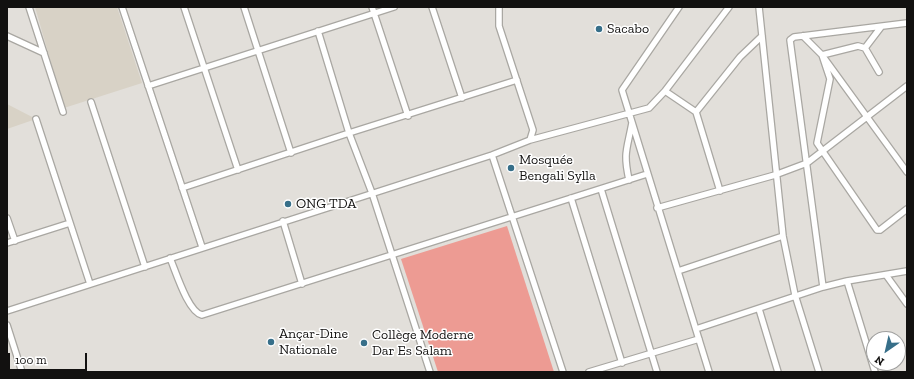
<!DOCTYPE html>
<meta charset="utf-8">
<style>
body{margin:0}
#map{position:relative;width:914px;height:379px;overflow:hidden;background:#e2dfda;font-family:"Zilla Slab",serif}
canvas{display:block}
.frame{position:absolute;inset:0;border:8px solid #121110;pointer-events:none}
.north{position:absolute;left:866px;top:331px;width:40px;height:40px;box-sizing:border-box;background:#fff;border:1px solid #a0a09f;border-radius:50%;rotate:214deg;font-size:11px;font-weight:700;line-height:16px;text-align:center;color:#121110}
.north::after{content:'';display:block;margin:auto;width:14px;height:18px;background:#376f89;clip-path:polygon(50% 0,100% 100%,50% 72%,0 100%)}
.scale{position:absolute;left:8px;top:353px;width:79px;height:18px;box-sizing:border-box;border:2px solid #121110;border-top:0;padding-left:5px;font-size:12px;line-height:14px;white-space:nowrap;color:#121110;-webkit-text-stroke:3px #fff;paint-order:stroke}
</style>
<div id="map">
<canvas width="914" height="379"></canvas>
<div class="frame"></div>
<div class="north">N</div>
<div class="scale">100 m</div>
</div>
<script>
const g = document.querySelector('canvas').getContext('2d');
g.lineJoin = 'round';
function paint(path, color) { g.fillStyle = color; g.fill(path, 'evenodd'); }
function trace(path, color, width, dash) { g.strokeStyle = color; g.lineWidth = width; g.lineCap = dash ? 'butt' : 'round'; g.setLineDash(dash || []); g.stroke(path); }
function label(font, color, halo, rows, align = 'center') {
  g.font = font + ' "Zilla Slab",serif'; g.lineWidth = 3; g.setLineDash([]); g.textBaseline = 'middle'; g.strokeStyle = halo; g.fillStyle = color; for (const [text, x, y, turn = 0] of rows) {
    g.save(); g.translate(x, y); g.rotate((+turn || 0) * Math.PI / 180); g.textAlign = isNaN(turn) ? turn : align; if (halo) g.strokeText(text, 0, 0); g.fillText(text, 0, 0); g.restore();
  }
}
paint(new Path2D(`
 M35,7H117L142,83L64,108Z
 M7,104L36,119L7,129Z`), '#d8d2c6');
paint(new Path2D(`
 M507,226L554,372H438L401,259Z`), '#ed9b93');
const minor = new Path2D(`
 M29,7L63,112
 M122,7L202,247
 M184,7L238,170
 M244,7L291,153
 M372,7L408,116
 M432,7L462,98
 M499,7V26L533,130L530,140
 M679,7L622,90L709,372
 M759,7L783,236L795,295L819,372
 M881,27L865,48L858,46L822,55L830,79L817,143L877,230H880L907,209
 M318,31L349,133L372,193L430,372
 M7,36L44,53
 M803,36L822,55L907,172
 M865,48L879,72
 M148,86L394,7
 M665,91L696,112L720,191
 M91,102L145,267
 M696,112L740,57L762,36
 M36,119L90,284
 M492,155L563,372
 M629,180C623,152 627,150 632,123
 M182,188L349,133L517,80
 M601,189L657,372
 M571,198L622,363
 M657,208L775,175L807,163L907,86
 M7,218L15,241
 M283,221L302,284
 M7,243L70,223
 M170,258C176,272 188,312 202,315L647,174
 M678,271L783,236
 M886,275L907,304
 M847,281L875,372
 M823,287L790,40L794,37L907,23
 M759,309L778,372
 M7,311L492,155L530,140L649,108L665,91L729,7
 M7,325L22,372
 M696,329L823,287L847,281L907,271
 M589,372L699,339`);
trace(minor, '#a9a7a2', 8);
trace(minor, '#fff', 5.5);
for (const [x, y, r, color] of [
 [599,29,4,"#376f89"],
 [511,168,4,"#376f89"],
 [288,204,4,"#376f89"],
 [271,342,4,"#376f89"],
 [364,343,4,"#376f89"]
]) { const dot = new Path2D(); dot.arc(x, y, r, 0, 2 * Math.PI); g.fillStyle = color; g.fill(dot); trace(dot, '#fff', 1.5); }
label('14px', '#121110', '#fff', [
 ["Sacabo",607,29],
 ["Mosquée",519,160],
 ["Bengali Sylla",519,176],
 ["ONG TDA",296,204],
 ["Ançar-Dine",279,334],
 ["Nationale",279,350],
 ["Collège Moderne",372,335],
 ["Dar Es Salam",372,351]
], 'left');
</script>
